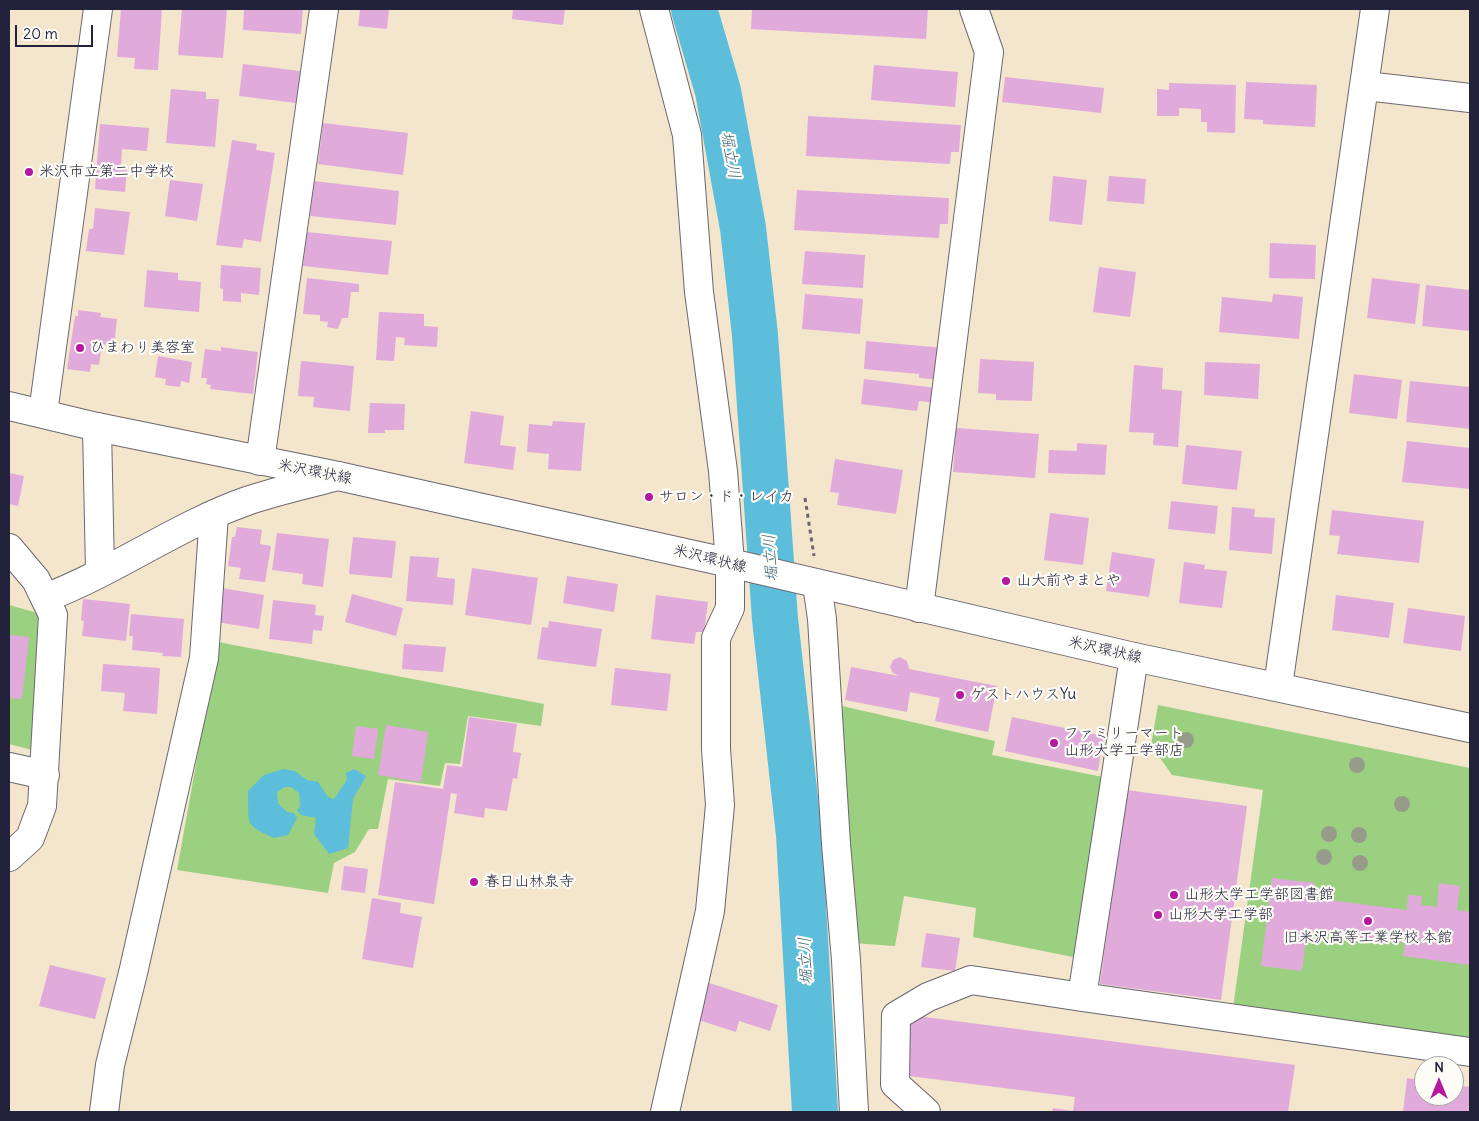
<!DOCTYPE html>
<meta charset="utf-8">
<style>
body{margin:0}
#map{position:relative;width:1479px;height:1121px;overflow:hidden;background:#f3e6cd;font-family:Delius,sans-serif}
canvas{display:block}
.frame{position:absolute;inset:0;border:10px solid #22223b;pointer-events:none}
.north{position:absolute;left:1414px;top:1056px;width:50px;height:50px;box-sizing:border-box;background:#fdfcf7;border:1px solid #a5a5ac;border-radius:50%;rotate:0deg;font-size:14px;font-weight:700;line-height:20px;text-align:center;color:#22223b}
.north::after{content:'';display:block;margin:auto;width:18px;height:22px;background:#b5179e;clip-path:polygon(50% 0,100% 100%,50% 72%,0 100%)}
.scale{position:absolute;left:15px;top:25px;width:78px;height:22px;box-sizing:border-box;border:2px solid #22223b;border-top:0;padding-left:6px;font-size:15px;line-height:18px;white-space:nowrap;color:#22223b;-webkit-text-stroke:4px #fdfcf7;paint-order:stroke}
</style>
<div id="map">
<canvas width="1479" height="1121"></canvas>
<div class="frame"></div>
<div class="north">N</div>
<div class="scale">20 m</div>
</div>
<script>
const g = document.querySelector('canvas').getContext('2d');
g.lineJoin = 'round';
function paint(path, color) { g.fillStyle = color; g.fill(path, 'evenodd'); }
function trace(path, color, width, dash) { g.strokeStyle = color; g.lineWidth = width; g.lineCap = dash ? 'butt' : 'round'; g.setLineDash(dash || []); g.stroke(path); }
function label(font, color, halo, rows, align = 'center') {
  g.font = font + ' Delius,"Klee One",sans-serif'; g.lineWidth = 4.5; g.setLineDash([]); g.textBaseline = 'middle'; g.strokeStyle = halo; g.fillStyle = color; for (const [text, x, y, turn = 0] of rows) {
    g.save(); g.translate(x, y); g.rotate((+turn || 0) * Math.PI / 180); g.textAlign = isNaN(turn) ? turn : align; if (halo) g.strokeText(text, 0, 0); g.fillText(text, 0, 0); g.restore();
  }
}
paint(new Path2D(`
 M9,605L38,613L36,751L9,744Z
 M218,642L544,704L541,726L468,716L460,764L445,763L440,786L388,779L378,829H369L355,852L334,863L328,893L177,870Z
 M1158,705L1470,768V1041L1233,1008L1263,790L1172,775L1151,745Z
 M842,706L995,741L992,755L1103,777L1078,958L973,937L976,908L904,896L895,946L853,943Z`), '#9bd081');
paint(new Path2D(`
 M283,769L295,771L307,780L318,782L328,797L334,799L347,780L346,773L354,769L366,776L353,799L348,848L329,854L314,834L316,818L301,815L297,811L300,806L299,793L291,787H285L277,792L278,803L287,812L294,813L297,818L288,835L274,838C243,824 249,824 248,791L264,775Z`), '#5dbedc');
trace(new Path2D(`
 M694,9L718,91L743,228L755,335L775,619L799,835L815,1112`), '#5dbedc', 46);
paint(new Path2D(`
 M121,9H162L158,70L134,69L135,58L117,57Z
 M182,9H227L223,58L178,55Z
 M244,9H303L301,34L243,30Z
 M360,9H389L387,29L358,26Z
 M513,9H565L563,25L512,19Z
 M752,9H928L926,39L751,29Z
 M243,64L300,71L296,103L239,96Z
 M874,65L958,72L955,107L871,100Z
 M1005,77L1104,88L1101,113L1002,102Z
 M1246,82L1317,85L1315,127L1263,124V120L1244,119Z
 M1169,83L1236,85L1235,133L1207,132V122H1201V109L1179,108V116H1157V89L1169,90Z
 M171,89L206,92V99H219L215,147L166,143Z
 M808,116L961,125L959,152H951L950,164L806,156Z
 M323,123L408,133L403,175L318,164Z
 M100,124L149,128L147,151L122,149L121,168L127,169L125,192L95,189Z
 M232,140L257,144L256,150L275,153L261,242L244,239L242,248L216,245Z
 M1053,176L1087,180L1082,225L1049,221Z
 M1109,176L1146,179L1144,204L1107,201Z
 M170,180L203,184L197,221L165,216Z
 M314,181L399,191L396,225L310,216Z
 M797,190L949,198L948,224H940L939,238L794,230Z
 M95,208L130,212L124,255L86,251L89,229H93Z
 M307,232L392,241L388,275L303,266Z
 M1270,243L1316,245L1315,279L1269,278Z
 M805,251L865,255L863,288L802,284Z
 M221,265L261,268L259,295L241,293V302L223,301V289L220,288Z
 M1099,267L1136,272L1130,317L1093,312Z
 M147,270L178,273V280L201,282L199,312L144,307Z
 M307,278L359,284V292H351L348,318H342L338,329L327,327L328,322L320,321V315L303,314Z
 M1372,278L1420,284L1415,324L1367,318Z
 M1426,285L1470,290V331L1422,326Z
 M805,294L863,299L860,334L802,329Z
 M1273,294L1303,297L1299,339L1219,332L1222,297L1272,302Z
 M78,310L101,313L100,317L117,319L114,346L102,344L99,365L91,364L90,372L67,369L75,316H78Z
 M379,312L424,314V326L438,327L437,347L404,345L405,338L396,337L394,361L376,360Z
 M866,341L945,348L942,380L919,378V374L864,369Z
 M221,347L258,352L253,394L210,389L211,385L206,384L207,378H201L205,349L221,351Z
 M158,356L192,362L189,383L181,381L180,387L165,385L166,379L155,377Z
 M980,359L1034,362L1032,401L996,400V394L978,393Z
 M301,361L354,366L350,411L313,407L314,397L298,396Z
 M1205,362L1260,364L1258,399L1204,395Z
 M1134,365L1163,368L1162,389L1182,391L1178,447L1153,445L1154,433L1129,432Z
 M1354,374L1402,380L1397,419L1349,413Z
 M864,379L936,388L935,403L919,401L917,411L861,404Z
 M1410,381L1470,387V429L1406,422Z
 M370,403L405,404L404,430H385V433H368Z
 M471,411L504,416L500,445L516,447L513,470L464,463Z
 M553,421L585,423L581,471L548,469L549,454L527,452L529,424L552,426Z
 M956,428L1039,434L1035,478L953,472Z
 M1407,441L1470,448V489L1402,482Z
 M1077,443L1107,445L1105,475L1048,473L1049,450L1077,451Z
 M1186,445L1242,451L1237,490L1182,484Z
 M835,459L903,470L896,514L837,505L839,493L830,492Z
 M9,473L24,476L18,506L9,504Z
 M1171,501L1218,506L1215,534L1168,529Z
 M1232,507L1255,509L1254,517L1275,518L1272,554L1229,550Z
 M1332,510L1424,521L1419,563L1337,554L1340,536L1329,535Z
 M1050,513L1089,518L1083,565L1044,560Z
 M237,527L262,530L260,544L271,546L265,582L239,579L241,568L228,566L232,537H235Z
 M277,533L329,539L323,587L302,584L303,574L272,570Z
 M353,537L396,541L392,578L349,574Z
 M1112,552L1155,559L1149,597L1106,591Z
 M410,556L439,558L437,577L455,579L453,605L406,601Z
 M1184,562L1205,565L1204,569L1227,571L1222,608L1179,603Z
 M472,568L538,578L531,625L465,615Z
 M567,576L618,584L614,612L563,603Z
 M222,588L264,595L259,629L217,622Z
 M352,594L403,608L396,636L345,622Z
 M656,595L708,602L704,632H696L694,644L651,639Z
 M1336,595L1394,603L1389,638L1332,630Z
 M83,599L130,604L126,641L82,636L84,621L81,620Z
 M273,600L316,605L315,615L324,616L322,631L313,630L312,644L269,639Z
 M1408,608L1465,616L1461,651L1403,643Z
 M131,614L184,619L181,657L162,656L163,653L132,650L133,636H129Z
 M549,621L602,629L596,667L537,659L542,627L548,628Z
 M9,635L29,637L22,699L9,698Z
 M404,644L446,647L443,672L402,669Z
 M900,657L907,661L909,669L997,686L988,732L935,721L940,698L910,692L907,712L845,700L851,667L899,676L893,673L890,667L893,660Z
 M103,664L160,668L157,714L123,711L125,693L101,691Z
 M615,668L671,674L667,711L611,705Z
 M469,717L517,724L513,752L521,753L517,779L513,778L507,811L485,808L484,818L454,813L457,794L451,793L434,904L378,895L395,782L443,789L447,765L462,767Z
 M1012,717L1104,736L1098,771L1005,751Z
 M386,725L428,732L421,782L378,775Z
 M356,726L378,729L374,759L352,756Z
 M1126,790L1247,806L1221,1000L1100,984Z
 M344,866L368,869L365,893L341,890Z
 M1272,878L1315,883L1313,898L1407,910L1408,895L1422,896L1421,905L1437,907L1439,883L1460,886L1457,910L1470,912V965L1403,956L1405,943L1307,931L1302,971L1261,966Z
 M372,898L401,903L400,913L422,917L413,968L362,959Z
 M926,933L960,938L955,971L921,967Z
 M50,965L106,978L95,1019L39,1006Z
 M703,981L778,1005L770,1031L739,1021L736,1032L692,1018Z
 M909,1015L1295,1065L1288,1112H1052L1053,1108L1073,1111L1075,1097L901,1075Z
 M1407,1078L1424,1081V1096H1454V1085L1470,1087V1112H1403Z`), '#e0aadb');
const minor = new Path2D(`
 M654,9L687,135L699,292L723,471L730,563V608L716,638V749L720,805L710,911L665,1112
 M1366,86L1470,98
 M43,413L98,9
 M97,427L100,571
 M260,461L324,9
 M9,548L36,580L53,615L42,806L30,838L9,857
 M817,584L822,619L836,844L846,960L854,1112
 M45,598C114,572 176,526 247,501C276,491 308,484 338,476
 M919,608L989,52L974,9
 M1278,686L1375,9
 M9,767L45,775
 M1082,997L1470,1052
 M104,1112L110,1065L133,973L204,658L214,515
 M926,1112L895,1084L896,1016L928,997L971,980L1082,997L1134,657`);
const major = new Path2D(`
 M9,406L97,427L338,476L730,563L1134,657L1470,728`);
trace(minor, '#6b676e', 30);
trace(major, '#6b676e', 30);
trace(new Path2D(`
 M805,498L814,556`), '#6b676e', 3, [4, 4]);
trace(minor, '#fff', 28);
trace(major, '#fff', 28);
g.fillStyle = '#979c8a';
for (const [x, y] of [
 [1186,740],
 [1357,765],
 [1402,804],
 [1329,834],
 [1359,835],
 [1324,857],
 [1360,863]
]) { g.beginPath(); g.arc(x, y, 8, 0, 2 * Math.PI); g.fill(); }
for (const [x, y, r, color] of [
 [29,172,5,"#b5179e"],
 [80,348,5,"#b5179e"],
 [649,497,5,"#b5179e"],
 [1006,581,5,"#b5179e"],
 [960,695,5,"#b5179e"],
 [1054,743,5,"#b5179e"],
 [474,882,5,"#b5179e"],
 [1174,895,5,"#b5179e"],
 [1158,915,5,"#b5179e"],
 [1368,921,5,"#b5179e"]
]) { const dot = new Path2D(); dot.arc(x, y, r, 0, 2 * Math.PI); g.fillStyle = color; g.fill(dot); trace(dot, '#fdfcf7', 2); }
label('15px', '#22223b', '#fdfcf7', [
 ["米沢市立第二中学校",39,172],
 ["ひまわり美容室",90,348],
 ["サロン・ド・レイカ",659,497],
 ["山大前やまとや",1016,581],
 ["ゲストハウスYu",970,695],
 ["ファミリーマート",1064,734],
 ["山形大学工学部店",1064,751],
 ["春日山林泉寺",484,882],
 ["山形大学工学部図書館",1184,895],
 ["山形大学工学部",1168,915],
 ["旧米沢高等工業学校 本館",1368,938,"center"]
], 'left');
label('15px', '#22223b', '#fdfcf7', [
 ["米沢環状線",315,472,11],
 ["米沢環状線",710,559,14],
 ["米沢環状線",1105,650,13]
]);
label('italic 16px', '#3a607b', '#fdfcf7', [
 ["堀立川",730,155,80],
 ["堀立川",771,558,-94],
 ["堀立川",806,961,-93]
]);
</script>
